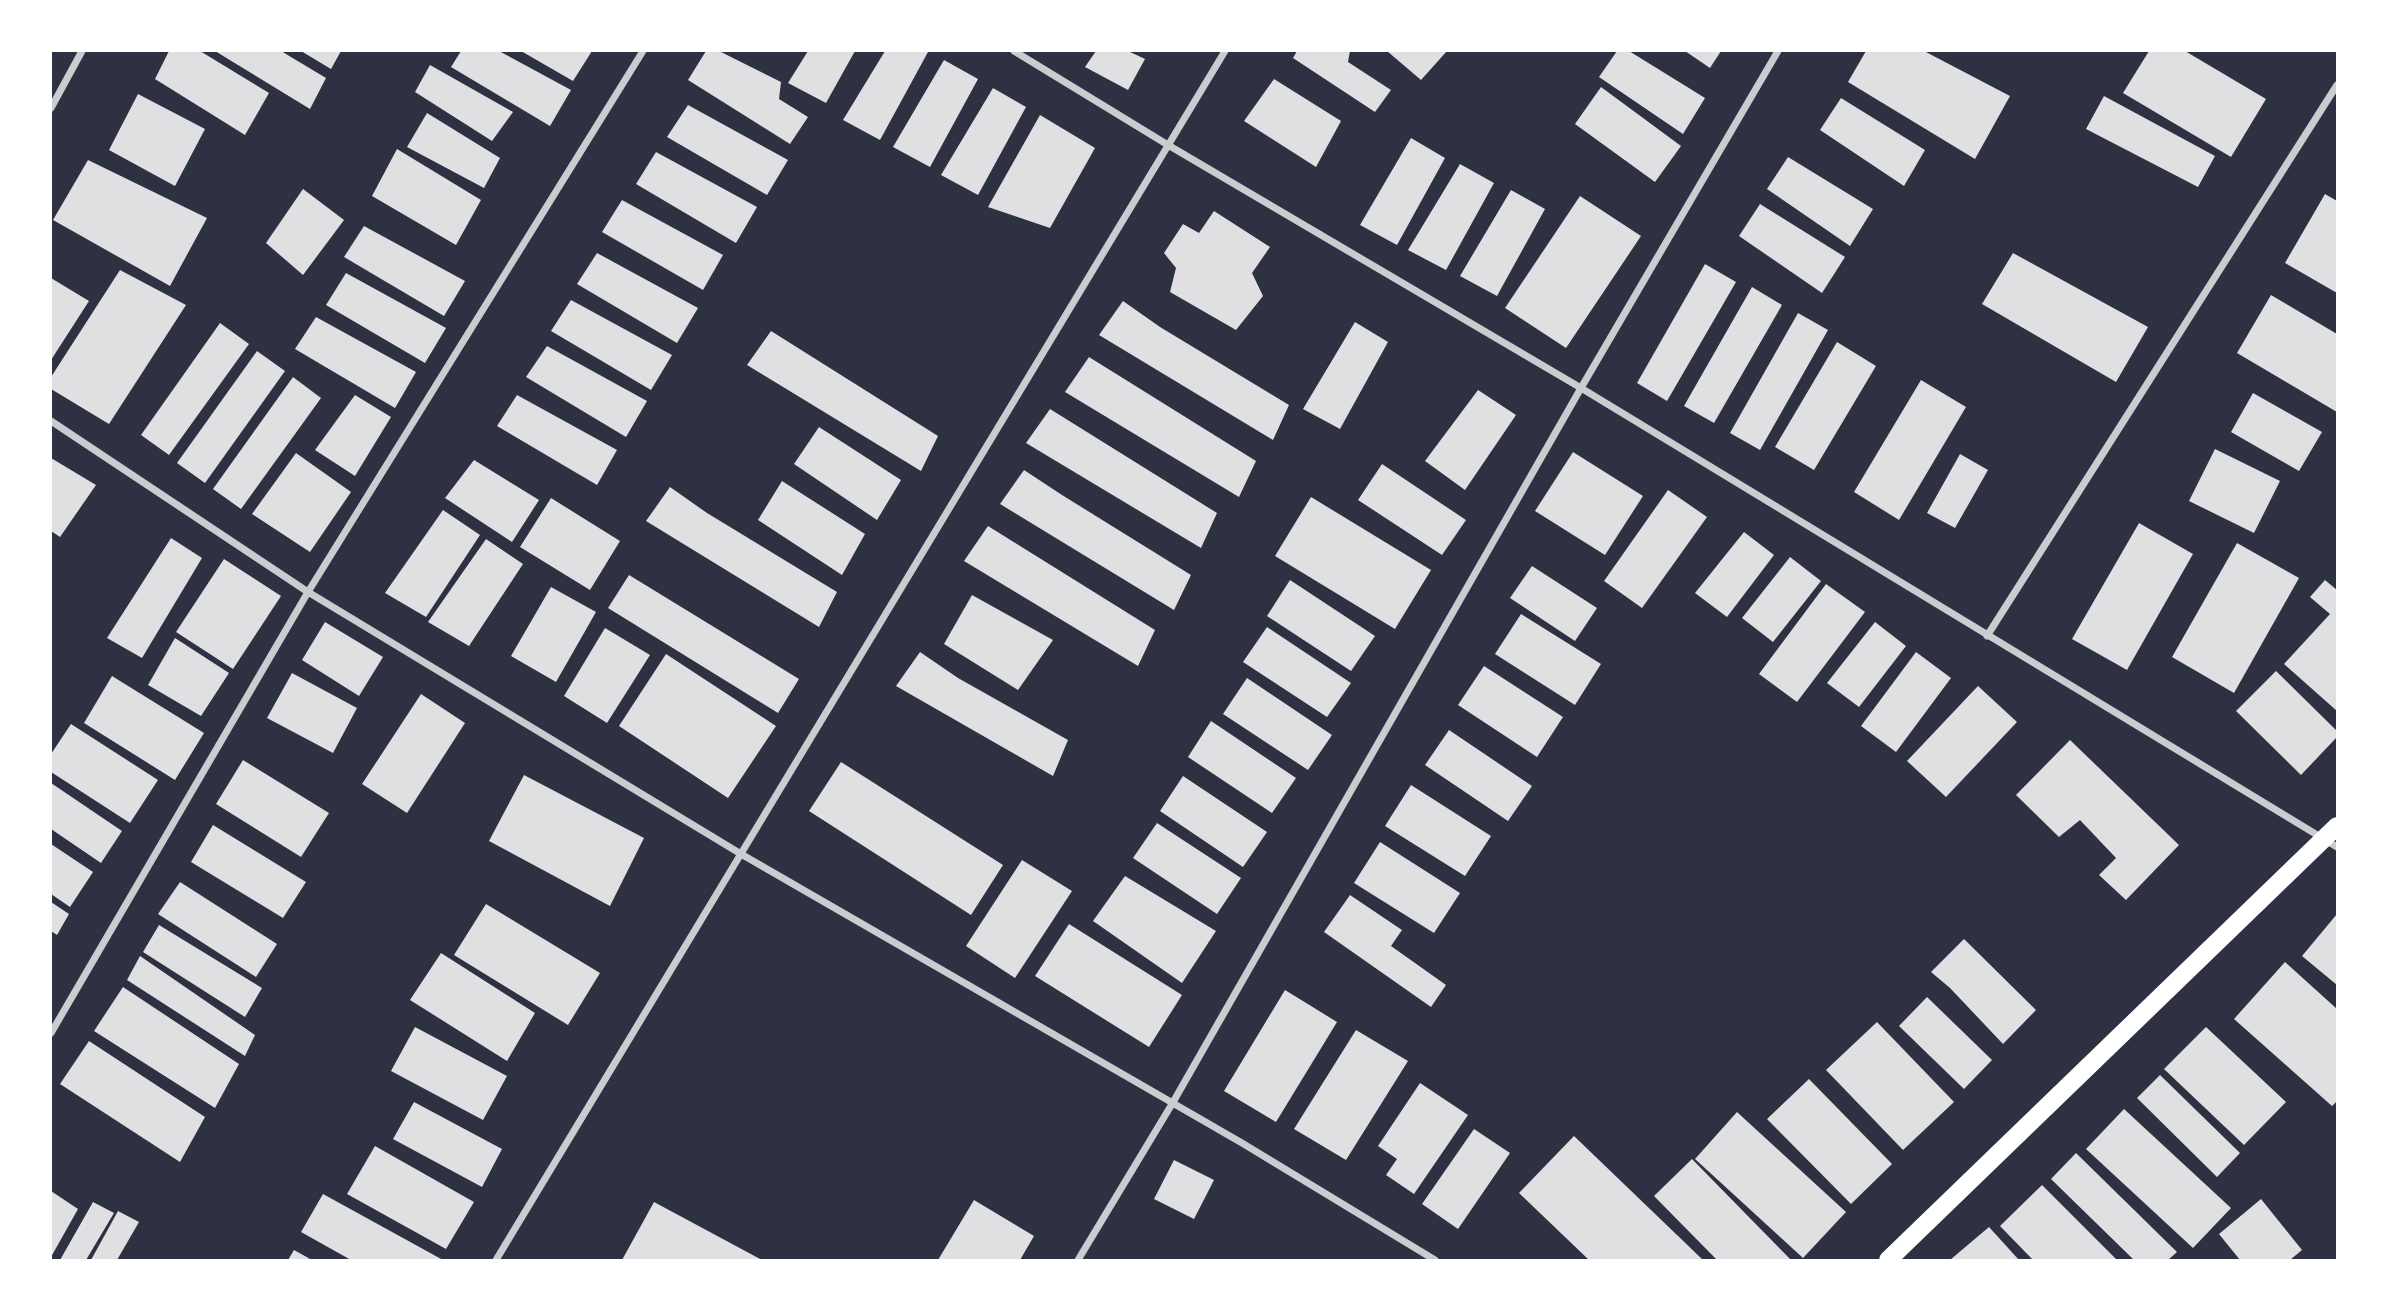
<!DOCTYPE html>
<style>
body{margin:0}
#map{position:relative;width:2388px;height:1311px;overflow:hidden;background:#2d3142;font-family:"Libre Baskerville",serif}
canvas{display:block}
.frame{position:absolute;inset:0;border:52px solid #fff;pointer-events:none}
</style>
<div id="map">
<canvas width="2388" height="1311"></canvas>
<div class="frame"></div>
</div>
<script>
const g = document.querySelector('canvas').getContext('2d');
g.lineJoin = 'round';
function paint(path, color) { g.fillStyle = color; g.fill(path, 'evenodd'); }
function trace(path, color, width, dash) { g.strokeStyle = color; g.lineWidth = width; g.lineCap = dash ? 'butt' : 'round'; g.setLineDash(dash || []); g.stroke(path); }
paint(new Path2D(`
 M169,51H200L269,93L245,135L155,79Z
 M215,51H281L326,78L310,109Z
 M301,51H341L331,69Z
 M461,51H499L571,90L550,126L451,67Z
 M521,51H592L573,81Z
 M706,51H719L781,82L779,99L808,117L790,144L688,80Z
 M808,51H855L826,103L788,83Z
 M885,51L928,52L880,140L843,120Z
 M1096,51H1128L1145,59L1128,90L1085,67Z
 M1297,51H1350L1348,62L1391,90L1375,112L1293,58Z
 M1387,51H1447L1421,80Z
 M1617,51H1629L1705,98L1683,134L1599,77Z
 M1685,51H1721L1710,68Z
 M1866,51H1924L2010,96L1975,159L1848,82Z
 M2149,51H2185L2266,99L2231,157L2123,93Z
 M944,60L978,79L930,167L893,147Z
 M430,65L513,112L492,141L415,92Z
 M1274,79L1341,121L1316,167L1244,121Z
 M1601,87L1681,146L1655,182L1575,124Z
 M993,88L1026,107L978,195L941,175Z
 M138,94L205,129L175,186L109,150Z
 M2104,96L2215,156L2198,187L2086,129Z
 M1841,98L1925,150L1904,186L1820,130Z
 M688,105L788,160L767,195L667,137Z
 M427,113L500,158L484,188L407,147Z
 M1040,115L1095,148L1050,228L988,207Z
 M1411,138L1445,158L1397,245L1360,225Z
 M397,149L481,200L456,245L372,196Z
 M656,152L757,207L736,243L636,184Z
 M1788,157L1873,209L1850,246L1767,189Z
 M88,160L207,218L170,286L53,220Z
 M1460,164L1494,183L1446,270L1408,250Z
 M303,189L344,220L303,275L266,243Z
 M1511,190L1545,209L1497,296L1460,276Z
 M2325,194L2337,201V293L2285,263Z
 M1580,196L1641,236L1566,348L1505,308Z
 M622,200L723,255L703,290L602,232Z
 M1760,204L1845,257L1822,293L1739,236Z
 M1214,211L1270,247L1252,273L1263,296L1236,330L1170,292L1176,268L1164,253L1183,224L1199,233Z
 M364,226L465,281L444,316L344,257Z
 M597,253L698,308L677,343L577,284Z
 M2013,253L2148,327L2116,382L1982,304Z
 M1705,264L1736,282L1667,401L1637,383Z
 M120,270L186,305L109,424L51,389V377Z
 M346,273L446,328L425,363L326,305Z
 M51,278L89,301L51,360Z
 M1752,287L1782,305L1714,423L1684,406Z
 M2271,295L2337,334V412L2237,353Z
 M571,300L672,355L651,390L551,331Z
 M1123,301L1160,327L1289,405L1273,440L1099,335Z
 M1798,313L1828,330L1760,450L1730,433Z
 M316,317L416,372L395,408L295,349Z
 M1355,322L1388,342L1340,429L1303,409Z
 M220,323L249,344L169,455L141,435Z
 M771,331L938,436L921,471L747,365Z
 M1837,342L1876,366L1814,470L1775,447Z
 M547,346L647,401L626,437L526,377Z
 M257,351L285,371L205,483L177,463Z
 M1089,357L1256,461L1239,497L1065,392Z
 M293,377L321,398L241,509L213,489Z
 M1921,380L1966,407L1899,520L1854,492Z
 M1478,390L1516,415L1465,490L1425,461Z
 M2253,393L2322,432L2299,471L2231,432Z
 M355,395L391,417L355,476L315,450Z
 M517,395L617,450L597,485L497,426Z
 M1050,409L1217,513L1201,548L1026,443Z
 M819,427L901,480L877,520L794,464Z
 M2215,449L2280,481L2254,533L2189,501Z
 M1573,452L1643,496L1605,555L1535,511Z
 M296,453L351,492L310,552L252,514Z
 M1960,454L1988,470L1955,528L1927,513Z
 M51,458L96,485L60,537L51,531Z
 M474,460L539,500L512,542L445,498Z
 M1382,464L1466,520L1442,555L1358,500Z
 M1024,470L1062,495L1191,575L1174,610L1000,504Z
 M782,481L865,534L842,575L758,520Z
 M670,487L707,513L837,592L819,627L646,521Z
 M1668,490L1707,517L1642,608L1604,581Z
 M1311,497L1431,570L1395,629L1275,556Z
 M551,498L620,541L590,590L520,547Z
 M443,510L480,535L426,617L385,593Z
 M2139,523L2193,554L2127,670L2072,639Z
 M988,526L1155,630L1138,666L964,561Z
 M1744,532L1774,555L1727,617L1695,593Z
 M171,538L202,558L142,658L107,638Z
 M486,539L523,564L469,646L428,622Z
 M2237,543L2299,578L2234,693L2172,657Z
 M1790,557L1821,581L1773,642L1742,618Z
 M224,559L281,596L233,669L176,632Z
 M1532,566L1597,608L1575,641L1510,598Z
 M629,575L799,679L778,713L608,608Z
 M1290,580L1375,636L1351,671L1267,616Z
 M2325,580L2337,590V711L2284,664L2330,614L2310,597Z
 M1826,584L1865,612L1797,702L1759,674Z
 M551,587L596,612L556,682L511,656Z
 M972,595L1053,640L1018,690L944,644Z
 M1521,614L1601,664L1575,705L1495,654Z
 M325,622L383,657L359,696L302,660Z
 M1875,622L1906,646L1859,707L1827,683Z
 M1267,627L1351,683L1327,717L1243,662Z
 M605,628L650,655L607,723L564,696Z
 M175,638L229,673L201,716L148,685Z
 M920,652L958,678L1068,740L1053,776L896,686Z
 M1916,652L1951,678L1896,752L1861,726Z
 M666,654L776,726L728,798L619,726Z
 M1484,666L1563,717L1537,757L1458,705Z
 M2276,671L2337,731V737L2301,775L2236,711Z
 M292,673L357,708L333,753L267,718Z
 M112,676L204,733L175,780L84,723Z
 M1247,678L1332,735L1308,770L1223,714Z
 M1978,686L2017,722L1946,797L1907,761Z
 M421,694L465,723L407,813L362,784Z
 M1211,721L1296,778L1272,813L1188,757Z
 M71,724L158,780L130,823L51,772V754Z
 M1449,730L1532,786L1508,821L1425,765Z
 M2070,740L2179,845L2126,900L2099,875L2116,858L2080,820L2059,837L2016,795Z
 M243,760L329,813L301,857L216,804Z
 M841,762L1003,865L971,915L809,811Z
 M524,775L644,838L610,906L489,841Z
 M1183,776L1267,832L1243,867L1160,811Z
 M51,783L122,831L101,863L51,829Z
 M1411,785L1491,836L1465,876L1385,826Z
 M1157,823L1241,878L1217,914L1133,858Z
 M213,825L306,882L283,918L191,862Z
 M1380,842L1460,893L1434,933L1354,883Z
 M51,844L93,872L70,907L51,894Z
 M1022,860L1072,891L1015,978L966,946Z
 M1125,876L1216,931L1182,983L1093,921Z
 M180,882L277,944L256,977L158,914Z
 M1350,895L1402,930L1391,946L1446,985L1431,1007L1324,932Z
 M51,902L69,914L57,935L51,931Z
 M486,904L600,973L568,1025L454,955Z
 M2337,914V985L2302,956Z
 M1069,924L1182,995L1149,1047L1035,976Z
 M159,925L262,988L245,1017L143,952Z
 M1964,939L2036,1010L2003,1044L1950,988L1931,972Z
 M441,953L535,1013L507,1061L410,1000Z
 M140,956L255,1035L245,1056L127,980Z
 M2285,962L2337,1009V1101L2332,1106L2234,1019Z
 M123,987L239,1064L215,1108L94,1031Z
 M1285,990L1337,1022L1276,1122L1224,1091Z
 M1927,997L1992,1060L1964,1089L1899,1026Z
 M1877,1022L1954,1102L1903,1150L1826,1070Z
 M415,1027L507,1076L483,1120L391,1071Z
 M2206,1027L2286,1102L2244,1145L2164,1069Z
 M1356,1030L1408,1061L1346,1160L1294,1129Z
 M89,1041L205,1117L180,1162L60,1084Z
 M2160,1075L2240,1153L2217,1177L2137,1098Z
 M1809,1079L1892,1164L1851,1204L1767,1119Z
 M1420,1083L1468,1115L1414,1194L1386,1175L1397,1159L1378,1146Z
 M414,1102L502,1149L482,1187L393,1139Z
 M2124,1109L2231,1208L2193,1248L2086,1149Z
 M1737,1112L1846,1212L1803,1258L1695,1159Z
 M1474,1129L1510,1153L1458,1229L1422,1204Z
 M1574,1136L1703,1260H1589L1519,1193Z
 M375,1146L474,1202L446,1249L347,1194Z
 M2076,1153L2177,1252L2168,1260H2134L2051,1179Z
 M1692,1159L1791,1260H1717L1654,1196Z
 M1174,1160L1214,1180L1194,1219L1154,1199Z
 M2042,1185L2117,1260H2033L2000,1226Z
 M51,1191L78,1209L51,1257Z
 M323,1194L443,1260H351L301,1232Z
 M2261,1199L2302,1250L2290,1260H2240L2219,1234Z
 M974,1200L1034,1236L1020,1260H938Z
 M93,1202L114,1213L86,1260H60Z
 M654,1202L762,1260H622Z
 M118,1211L139,1222L117,1260H91Z
 M1989,1227L2019,1260H1950Z
 M294,1250L312,1260H288Z`), '#e0e0e3');
trace(new Path2D(`
 M1014,51L1168,145L1581,388L2337,847
 M51,108L82,51
 M51,421L308,592L741,854L1242,1143L1435,1260
 M1987,636L2337,85
 M51,1033L308,592L643,51
 M496,1260L1225,51
 M1078,1260L1172,1104L1581,388L1778,51`), '#caccd0', 7);
trace(new Path2D(`
 M1888,1260L2337,826`), '#fff', 18);
</script>
